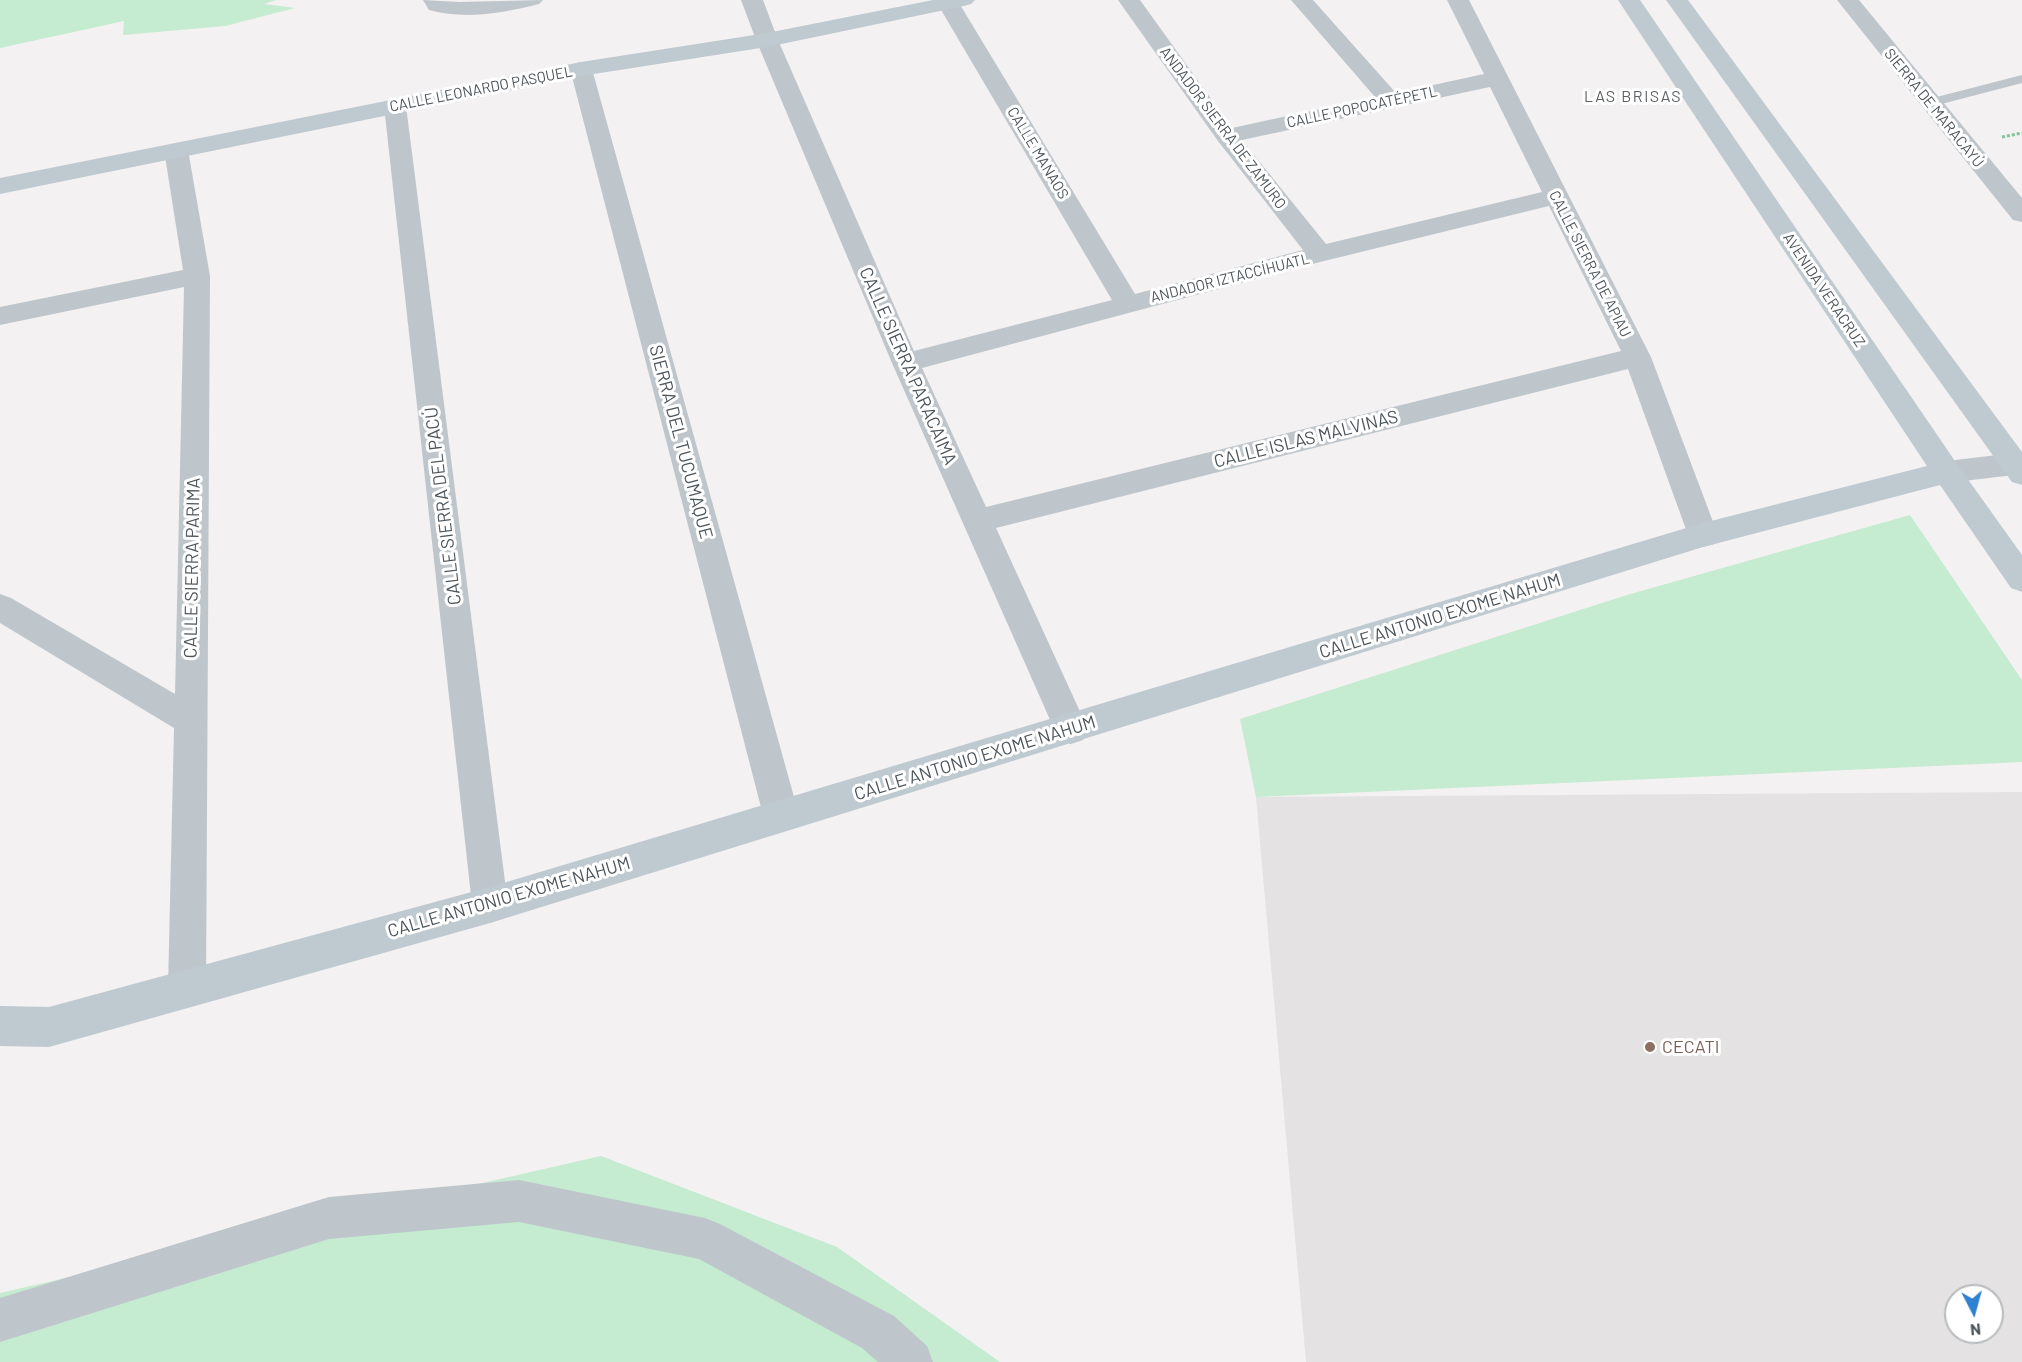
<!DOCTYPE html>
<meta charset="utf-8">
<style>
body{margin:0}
#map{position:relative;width:2022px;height:1362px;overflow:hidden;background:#f3f1f1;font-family:Barlow,sans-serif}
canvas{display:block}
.north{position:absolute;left:1944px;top:1284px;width:60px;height:60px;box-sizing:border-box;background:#fff;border:2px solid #b7bbbe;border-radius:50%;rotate:174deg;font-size:16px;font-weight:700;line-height:24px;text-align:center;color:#4b555c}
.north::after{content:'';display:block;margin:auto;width:21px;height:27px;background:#2f82cf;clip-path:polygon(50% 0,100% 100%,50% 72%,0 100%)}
</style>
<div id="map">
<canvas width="2022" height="1362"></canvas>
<div class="north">N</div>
</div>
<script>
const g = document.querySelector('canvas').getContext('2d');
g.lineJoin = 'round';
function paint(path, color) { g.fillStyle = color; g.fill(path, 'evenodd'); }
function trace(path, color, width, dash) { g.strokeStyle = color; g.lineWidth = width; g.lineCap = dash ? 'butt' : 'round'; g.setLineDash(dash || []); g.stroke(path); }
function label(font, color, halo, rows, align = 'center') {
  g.font = font + ' Barlow,sans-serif'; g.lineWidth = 6; g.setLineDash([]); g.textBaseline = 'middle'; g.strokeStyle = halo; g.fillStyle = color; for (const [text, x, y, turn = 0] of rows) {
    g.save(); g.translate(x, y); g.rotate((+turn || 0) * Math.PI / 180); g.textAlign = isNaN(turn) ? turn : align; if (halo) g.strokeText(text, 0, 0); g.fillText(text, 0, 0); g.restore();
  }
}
paint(new Path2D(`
 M2022,792V1362H1306L1256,797ZM1956,1296H1992V1332H1956Z`), '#e4e2e2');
paint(new Path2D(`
 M0,0H276L264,4L295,8L225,26L123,35L124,21L0,48Z
 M1910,515L2022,680V762L1256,797L1240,719L1627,595Z
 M601,1156L837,1247L1000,1362H0V1293Z`), '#c5ebd1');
trace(new Path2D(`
 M2002,137L2022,133`), '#81c59e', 3, [3, 2]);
paint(new Path2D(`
 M2022,75V83L1930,107L1923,103L1925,100Z`), '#bec6cc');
paint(new Path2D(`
 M423,0L460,2L543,0L539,4C503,13 465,20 429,10Z
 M741,0H763L778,40L914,351L1112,300L937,3L939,0H957L959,3L1135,294L1303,250L1218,141L1118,0H1140L1232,128L1375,97L1291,0H1313L1396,93L1484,74L1447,0H1469L1651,357L1718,535L1714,544L1703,547L1692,544L1688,535L1628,369L996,528L1088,729L1083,740L1071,744L1059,740L892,363L756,40ZM1490,87L1542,192L1326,244L1242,140ZM1549,206L1621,351L986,507L922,368L1320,262Z
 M1837,0H1859L2022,198V222L2013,220Z
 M581,62L589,64L592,69L799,815L793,826L781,831L769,826L763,815L570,69L573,64Z
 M395,99L403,101L406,106L508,905L503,918L490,923L477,918L472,905L384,106L387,101Z
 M176,143L184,145L188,150L210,276L206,988L201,1002L187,1007L173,1002L168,988L174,728L0,623V594L11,598L175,694L184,287L0,325V307L183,270L164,150L168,145Z
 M2022,452V474L1947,483L1937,480L1932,472L1937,464L1947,461Z
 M519,1180L705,1218L720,1224L894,1316L927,1346L933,1362H878L862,1348L699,1259L519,1222L329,1239L0,1342V1298L329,1197Z`), '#bec6cc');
paint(new Path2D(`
 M933,0H975L971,4L964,6L767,47L581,76L0,194V178L581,62L767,33Z
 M1618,0H1640L1957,464L2022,555V592L2011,588L1940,485L1703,547L490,923L49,1047L0,1046V1006L49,1007L490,887L1703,523L1927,466Z
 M1666,0H1688L2022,452V485L2012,482Z`), '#bfc9d0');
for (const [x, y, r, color] of [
 [1650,1047,6,"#8d6e63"]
]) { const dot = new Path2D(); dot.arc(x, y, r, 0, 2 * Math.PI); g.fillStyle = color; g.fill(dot); trace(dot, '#fff', 2); }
label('15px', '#4b555c', '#fff', [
 ["CALLE LEONARDO PASQUEL",481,89,-11],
 ["CALLE POPOCATÉPETL",1362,107,-12],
 ["SIERRA DE MARACAYÚ",1934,108,51],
 ["ANDADOR SIERRA DE ZAMURO",1223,128,53],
 ["CALLE MANAOS",1038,153,59],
 ["CALLE SIERRA DE APIAU",1590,264,63],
 ["ANDADOR IZTACCÍHUATL",1230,278,-14],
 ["AVENIDA VERACRUZ",1824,290,56]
]);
g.letterSpacing = '1.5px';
label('16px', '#5e6265', '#fff', [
 ["LAS BRISAS",1633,97]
]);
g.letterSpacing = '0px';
label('18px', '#4b555c', '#fff', [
 ["CALLE SIERRA PARACAIMA",908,366,66],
 ["CALLE ISLAS MALVINAS",1306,439,-14],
 ["SIERRA DEL TUCUMAQUE",681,442,75],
 ["CALLE SIERRA DEL PACÚ",443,506,-97],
 ["CALLE SIERRA PARIMA",192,568,-89],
 ["CALLE ANTONIO EXOME NAHUM",1440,616,-17],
 ["CALLE ANTONIO EXOME NAHUM",975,758,-17],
 ["CALLE ANTONIO EXOME NAHUM",509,897,-16]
]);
label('18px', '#785e54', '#fff', [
 ["CECATI",1662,1047]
], 'left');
</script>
